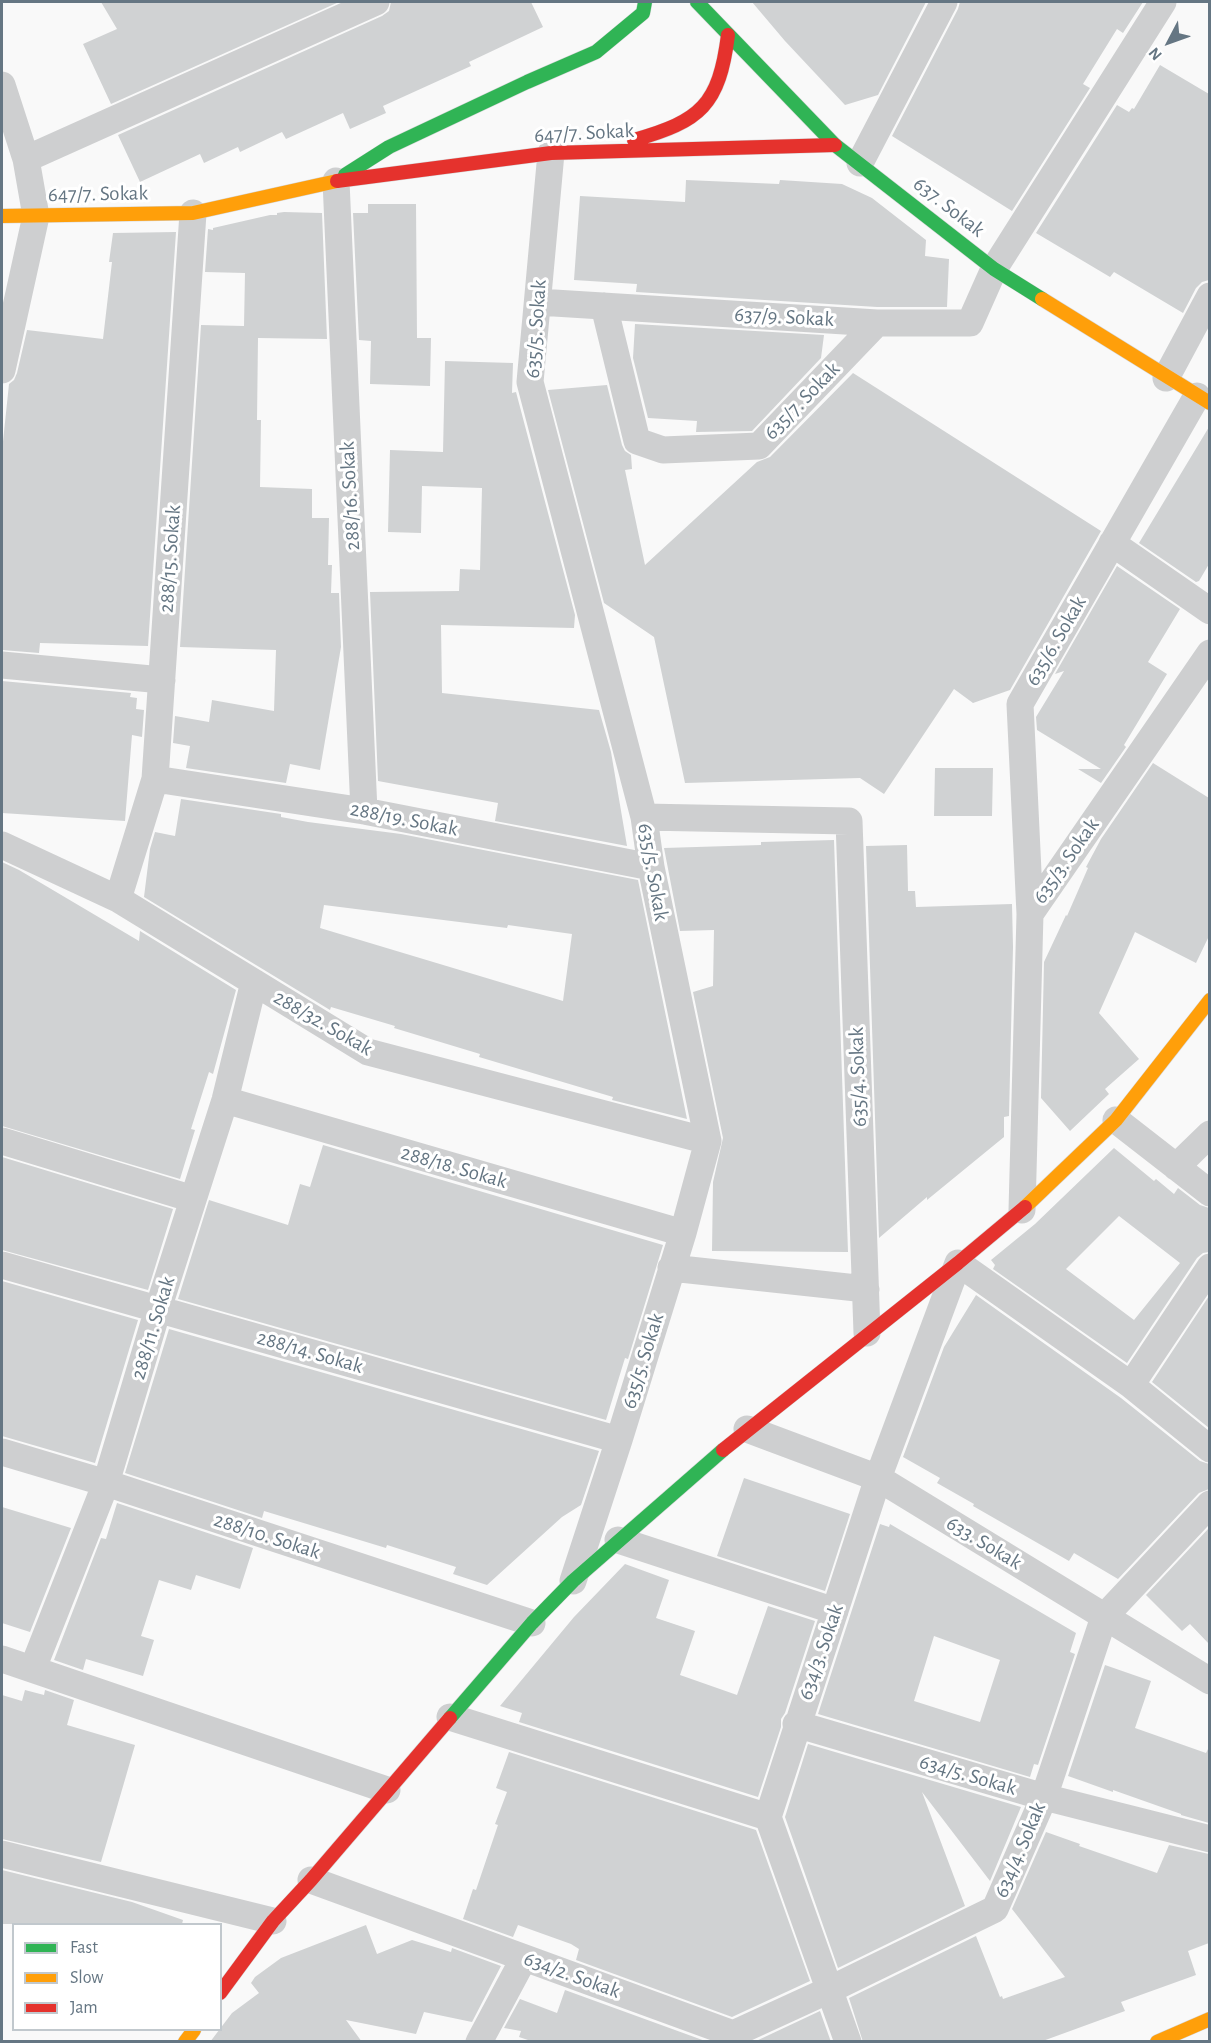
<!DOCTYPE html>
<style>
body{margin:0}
#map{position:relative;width:1211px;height:2043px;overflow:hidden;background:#f9f9f9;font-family:"Alegreya Sans",sans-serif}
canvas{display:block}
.frame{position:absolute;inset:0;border:3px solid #657683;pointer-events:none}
.legend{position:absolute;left:12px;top:1923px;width:210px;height:108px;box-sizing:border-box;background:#fff;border:2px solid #c1c8cd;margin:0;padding:8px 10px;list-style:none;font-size:18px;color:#657683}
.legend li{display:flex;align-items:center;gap:12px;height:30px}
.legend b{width:30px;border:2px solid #c1c8cd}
.north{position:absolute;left:1139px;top:12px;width:60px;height:60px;-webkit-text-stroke:4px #fff;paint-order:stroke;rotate:229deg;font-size:16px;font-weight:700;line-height:24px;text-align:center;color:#657683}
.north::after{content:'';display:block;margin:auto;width:21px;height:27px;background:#657683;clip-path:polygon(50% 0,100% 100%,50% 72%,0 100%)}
</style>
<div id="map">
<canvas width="1211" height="2043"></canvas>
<div class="frame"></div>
<ul class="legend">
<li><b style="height:8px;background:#30b455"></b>Fast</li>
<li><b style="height:8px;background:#ff9f0a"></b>Slow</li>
<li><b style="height:8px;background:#e5322d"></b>Jam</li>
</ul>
<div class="north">N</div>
</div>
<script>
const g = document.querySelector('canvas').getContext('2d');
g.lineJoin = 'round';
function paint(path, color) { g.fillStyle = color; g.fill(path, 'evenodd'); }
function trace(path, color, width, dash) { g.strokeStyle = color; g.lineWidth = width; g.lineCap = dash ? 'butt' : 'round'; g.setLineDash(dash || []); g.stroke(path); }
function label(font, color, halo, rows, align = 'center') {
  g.font = font + ' "Alegreya Sans",sans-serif'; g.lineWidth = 6; g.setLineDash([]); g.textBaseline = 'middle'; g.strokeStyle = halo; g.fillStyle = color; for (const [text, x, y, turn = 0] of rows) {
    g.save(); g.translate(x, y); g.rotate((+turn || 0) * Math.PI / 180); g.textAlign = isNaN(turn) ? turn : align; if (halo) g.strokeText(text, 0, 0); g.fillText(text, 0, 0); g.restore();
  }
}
paint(new Path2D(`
 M101,2H339L111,104L83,44L117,29Z
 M391,2H531L543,27L469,62L471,66L383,106L386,113L350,129L343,113L286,139L282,132L240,152L238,147L204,163L200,154L140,182L118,135L382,16L389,11Z
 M752,2H926L878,95L845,105L785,41Z
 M960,2H1143L1123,33L1117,29L1083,84L1090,88L1012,211L892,136L958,9Z
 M1160,65L1209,94V280L1202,282L1196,288L1183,313L1114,272L1110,277L1036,233L1117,105L1129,112L1132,108L1134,109Z
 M686,180L779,184L780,180L842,184L872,198L926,240L925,256L949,259L947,307H877L636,292L637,284L574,280L580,196L685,202Z
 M368,204H416L417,338H431L430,386L370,384L371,341L359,340L353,213H368Z
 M284,212L322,213L327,339L258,338L257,420H261L260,487L312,489V518H329L328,565H332L331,593H339L341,647L320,770L290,764L286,783L186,768L190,746L173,743L175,716L209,722L212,700L274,711L276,650L180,647L201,325L244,326L245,273L205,272L208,229L213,230V228L270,215H277V213Z
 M176,232L148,646L40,643L39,653L2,650V451L9,384L14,380L17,373L27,330L103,339L112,262H109L113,233Z
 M635,324L824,335L821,358L752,431L696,432L697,421L648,418L633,358Z
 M445,361L513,363L512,393L516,392L575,615L574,628L441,625L442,693L599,710L611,752L627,846L495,821L498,803L378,781L370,592L459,591L460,569L480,570L482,488L422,486L421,533L388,532L390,450L443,452Z
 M853,373L1101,531L1010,690L973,703L954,689L884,794L860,778L685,783L654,637L604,603L548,390L607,385L622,445L625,451L631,455L632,469L625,470L645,565L757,462L770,457Z
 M1209,427V564L1199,581L1196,582L1139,543Z
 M1117,566L1180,609L1148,662L1167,674L1124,745L1126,747L1101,783L1078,769H1101L1037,730L1036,717L1064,671L1055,674Z
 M2,681L131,693L130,697L137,698L136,709L144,710L142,737L132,735L125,821L2,813Z
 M1153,763L1209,798V936L1196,963L1135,932L1099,1013L1139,1059L1105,1089L1109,1094L1070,1131L1041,1098L1044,962L1066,915L1067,916L1088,868L1086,867L1101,839Z
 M935,768H993L992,816H934Z
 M181,799L281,814V817L308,822L401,834L638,880L687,1119L612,1100L613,1097L479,1057L480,1054L394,1028L395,1026L331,1007L330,1010L144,897L150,849L155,832L175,836ZM324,905L507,928L508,925L572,934L563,1001L320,928Z
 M834,840L848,1252L712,1251L713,1182L723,1138L693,992L713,986L714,930L680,931L664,848L761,845V842Z
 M907,845L908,891H915L916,907L1012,904L1013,947L1009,1116L1004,1117V1137L927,1200V1197L879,1238L866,846Z
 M2,862L19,870L139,941L140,931L236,990L213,1074L209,1072L191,1129L195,1130L180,1179L2,1126Z
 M323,1145L663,1245L628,1359L625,1358L606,1420L178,1299L209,1200L288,1225L300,1184L310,1187Z
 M1114,1148L1154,1181L1156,1179L1174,1194L1178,1188L1200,1205L1209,1208V1252L1203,1253L1197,1258L1127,1363L993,1269L995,1265L991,1260L1035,1224ZM1119,1216L1180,1263L1134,1320L1066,1269Z
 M2,1157L173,1209L148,1290L2,1250Z
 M2,1281L138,1320L95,1463L2,1436Z
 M976,1295L1121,1398L1200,1461L1209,1464V1489L1199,1493L1118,1579L1074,1553L1069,1561L973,1506L974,1504L937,1483L940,1478L903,1457L944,1347Z
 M1209,1296V1428L1152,1382Z
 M169,1329L599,1451L581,1505L562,1517L487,1585L453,1574L456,1567L387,1545L386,1548L264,1511L262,1518L125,1473Z
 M744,1478L850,1514L825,1591L717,1556Z
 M117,1503L253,1548L240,1589L196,1575L191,1590L159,1580L141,1636L154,1640L143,1676L86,1659L83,1670L54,1660L101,1538L106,1539Z
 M2,1507L71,1528L30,1632L2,1623Z
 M880,1524L889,1527L890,1524L1076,1633L1070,1652L1075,1654L1038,1765L1034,1764L1030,1777L818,1714ZM934,1636L1000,1660L980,1722L914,1701Z
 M1209,1528V1644L1190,1624L1182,1631L1146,1595Z
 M625,1564L669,1580L656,1618L695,1631L680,1675L737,1695L768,1606L815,1621L785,1713L781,1719V1727L758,1797L519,1722L522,1713L500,1706L574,1617Z
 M1105,1665L1151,1681L1135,1728L1206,1753L1209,1747V1823L1181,1815V1814L1113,1790V1792L1068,1776Z
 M25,1690L44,1695L45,1690L74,1700L67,1725L135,1745L101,1862L2,1839V1695L22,1701Z
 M808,1744L1021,1807L990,1881L922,1792L965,1906L838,1968L785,1817Z
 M509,1752L756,1830L810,1981L732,2017L576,1960L579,1949L571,1944L518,1925L513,1937L463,1919L473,1889L476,1890L498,1825L495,1824L507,1792L496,1788Z
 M1046,1832L1080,1844L1079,1846L1157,1873L1169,1845L1209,1854V1943L1188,1951L1196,1975L1121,2002L1125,2011L1040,2042H863L849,1998L976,1936L1000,1997L1002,1996L1003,1999L1065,1977L1012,1909Z
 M2,1870L132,1902L183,1920L182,1924H2Z
 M366,1925L377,1954L412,1940L451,1952L452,1948L501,1966L472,2022L424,2012L416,2034L346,2020L362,2042H210L232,2013L259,1993L251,1983L255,1977L281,1958Z
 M565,1990L708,2042H534L519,2037L521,2031L504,2028L520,1999L557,2013Z
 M820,2011L831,2042H754Z`), '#d0d2d3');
const fast = new Path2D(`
 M697,2L835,145L994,269L1042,299
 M345,175L389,147L527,82L596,52L643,13L645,2
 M450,1718L532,1623L573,1581L723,1450`);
const slow = new Path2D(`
 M2,216L193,213L337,181
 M1042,299L1210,403
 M1025,1207L1116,1120L1210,1000
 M185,2042L194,2030
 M1157,2042L1210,2019`);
const jam = new Path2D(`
 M634,140C701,121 719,105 728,35
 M337,181L551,153L835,145
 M723,1450L958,1263L1025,1207
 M220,1993L273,1921L311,1880L450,1718`);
trace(fast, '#d5d6d7', 15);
trace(slow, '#d5d6d7', 15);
trace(jam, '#d5d6d7', 15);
trace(new Path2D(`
 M2,85L26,159L36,216L2,370
 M551,153L530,382L644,817L651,867L708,1141L683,1233L619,1440L573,1581
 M26,159L376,2
 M860,163L944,2
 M336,181L364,811
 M538,302L877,323H970L994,269L1163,2
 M604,306L637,441L663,450L759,446L877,323
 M1166,378L1210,296
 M1112,543L1210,611
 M2,665L162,680
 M155,779L364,811L651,867
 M644,817L849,821L867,1333
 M2,845L118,899L368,1052L708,1141
 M118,899L155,779L193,213
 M1030,914L1210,653
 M225,1100L683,1233
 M1116,1120L1210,1193
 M2,1141L193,1199
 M1176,1167L1210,1134
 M1022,1210L1030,914L1020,704L1197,396
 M2,1265L619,1440
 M671,1268L866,1289
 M1131,1385L1210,1267
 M747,1429L878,1478L1210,1681
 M2,1452L106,1483L532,1623
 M618,1540L835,1611
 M2,1659L387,1790
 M33,1668L106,1483L158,1309L225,1100L254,982
 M450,1717L768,1817
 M796,1724L1044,1797L1210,1839
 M2,1854L273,1921
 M311,1880L733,2034L829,1990L995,1909L1044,1797L1104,1617L1210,1504
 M479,2042L524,1958
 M848,2042L768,1817L878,1478L958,1263L1131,1385L1210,1449`), '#cecfd0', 27);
trace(fast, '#30b455', 14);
trace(slow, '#ff9f0a', 14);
trace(jam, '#e5322d', 14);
label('21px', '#657683', '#fff', [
 ["647/7. Sokak",584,133,-3],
 ["647/7. Sokak",98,194,-1],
 ["637. Sokak",949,207,38],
 ["637/9. Sokak",784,317,3],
 ["635/5. Sokak",536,329,-86],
 ["635/7. Sokak",802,401,-46],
 ["288/16. Sokak",350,496,-93],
 ["288/15. Sokak",170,559,-86],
 ["635/6. Sokak",1056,641,-60],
 ["288/19. Sokak",404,819,11],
 ["635/3. Sokak",1066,861,-55],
 ["635/5. Sokak",653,872,80],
 ["288/32. Sokak",323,1023,30],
 ["635/4. Sokak",858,1077,-92],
 ["288/18. Sokak",454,1167,16],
 ["288/11. Sokak",153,1328,-73],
 ["288/14. Sokak",310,1352,16],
 ["635/5. Sokak",643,1361,-73],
 ["288/10. Sokak",267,1536,18],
 ["633. Sokak",984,1543,31],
 ["634/3. Sokak",821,1652,-71],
 ["634/5. Sokak",968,1775,16],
 ["634/4. Sokak",1020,1850,-67],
 ["634/2. Sokak",572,1975,20]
]);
</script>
